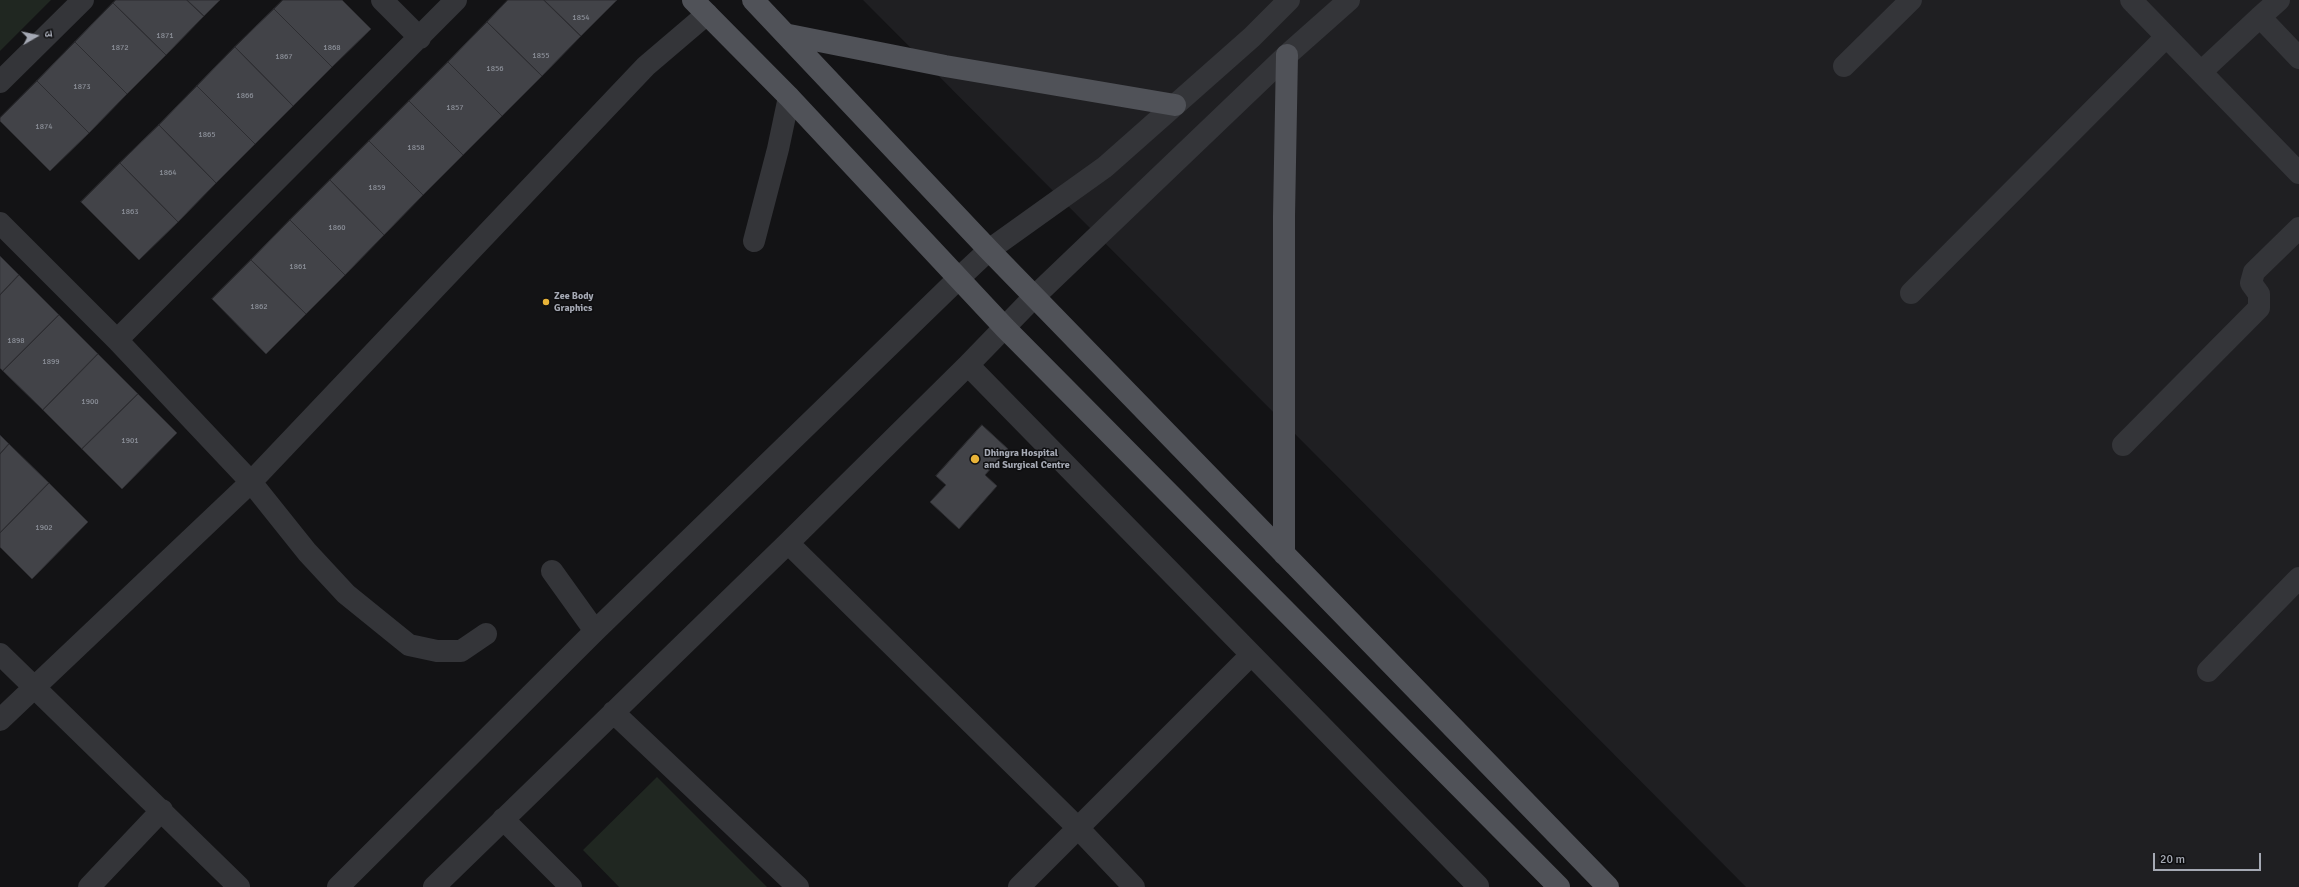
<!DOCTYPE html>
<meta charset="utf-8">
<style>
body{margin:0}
#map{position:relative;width:2299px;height:887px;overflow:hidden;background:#131315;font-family:Signika,"Noto Sans Devanagari",sans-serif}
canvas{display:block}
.north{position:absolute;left:16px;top:16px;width:40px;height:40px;-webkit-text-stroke:3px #0e0e10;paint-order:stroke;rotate:81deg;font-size:11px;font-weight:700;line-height:16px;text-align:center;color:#a5a9b4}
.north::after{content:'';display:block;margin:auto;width:14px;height:18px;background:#a5a9b4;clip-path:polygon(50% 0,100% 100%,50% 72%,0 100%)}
.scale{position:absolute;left:2153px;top:853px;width:108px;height:18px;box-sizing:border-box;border:2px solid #a5a9b4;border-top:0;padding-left:5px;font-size:12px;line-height:14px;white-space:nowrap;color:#a5a9b4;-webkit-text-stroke:3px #0e0e10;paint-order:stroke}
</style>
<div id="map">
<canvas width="2299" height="887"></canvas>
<div class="north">उ</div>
<div class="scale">20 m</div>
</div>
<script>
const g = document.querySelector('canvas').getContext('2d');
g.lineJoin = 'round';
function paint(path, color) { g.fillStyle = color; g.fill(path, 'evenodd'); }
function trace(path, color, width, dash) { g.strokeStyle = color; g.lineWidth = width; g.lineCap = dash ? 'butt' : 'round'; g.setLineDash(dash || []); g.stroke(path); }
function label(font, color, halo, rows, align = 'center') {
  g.font = font + ' Signika,sans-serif'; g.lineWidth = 3; g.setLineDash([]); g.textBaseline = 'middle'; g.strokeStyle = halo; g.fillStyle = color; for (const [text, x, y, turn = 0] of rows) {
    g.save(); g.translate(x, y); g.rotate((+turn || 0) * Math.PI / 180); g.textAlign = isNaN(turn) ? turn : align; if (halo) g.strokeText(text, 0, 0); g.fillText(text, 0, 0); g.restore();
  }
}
paint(new Path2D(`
 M863,0H2299V887H1746Z`), '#1f1f22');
paint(new Path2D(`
 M0,0H51L0,51Z
 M657,777L767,887H619L583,850Z`), '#202721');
const building = new Path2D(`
 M116,0H187L204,16L166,55L113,3Z
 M187,0H220L204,16Z
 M283,0H342L371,29L332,67L274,9Z
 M508,0H544L581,36L542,76L487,22Z
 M544,0H617L581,36Z
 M113,3L166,55L127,94L75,42Z
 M274,9L332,67L293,106L235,47Z
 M487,22L542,76L502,116L448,62Z
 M75,42L127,94L89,133L37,81Z
 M235,47L293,106L255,144L197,86Z
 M448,62L502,116L463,155L409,101Z
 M37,81L89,133L50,171L0,121V118Z
 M197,86L255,144L216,183L159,125Z
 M409,101L463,155L423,195L369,141Z
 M159,125L216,183L178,222L120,163Z
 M369,141L423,195L384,235L330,180Z
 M120,163L178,222L139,260L81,202Z
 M330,180L384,235L345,275L290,220Z
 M290,220L345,275L306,314L251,260Z
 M0,256L19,275L0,295Z
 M251,260L306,314L266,354L212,299Z
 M19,275L59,315L3,371L0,368V295Z
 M59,315L98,354L43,410L3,371Z
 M98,354L138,394L82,449L43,410Z
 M138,394L177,433L122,489L82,449Z
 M982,425L1008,449L985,475L997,486L959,529L930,502L946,485L936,476Z
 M0,435L9,444L0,454Z
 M9,444L49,483L0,533V454Z
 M49,483L88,522L32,579L0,547V533Z`);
paint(building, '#424348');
trace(building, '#2d2d31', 1);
trace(new Path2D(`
 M382,0L420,38
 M2131,0L2299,173
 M2260,17L2279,0
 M1844,66L1911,0
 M2202,71L2260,17L2299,58
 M0,82L83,0
 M0,223L117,340L251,482L307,552L346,594L409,645L437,651H461L486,634
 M754,241L778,149L789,97
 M1911,293L2166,37
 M117,340L456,0
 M968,365L1478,886
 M2123,445L2259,308V294L2251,283L2254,272L2299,228
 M788,543L1079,829L1134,887
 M552,571L595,631
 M0,654L239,887
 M2208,671L2299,578
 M613,712L798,887
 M0,720L251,482L646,66L707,14
 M503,819L571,887
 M89,887L162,810
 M338,887L595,631L958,279L989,250L1105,167L1252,37L1289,0
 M434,887L788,543L968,365L1035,296L1287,55L1349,0
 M1019,887L1251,655`), '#343539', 22);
trace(new Path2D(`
 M693,0L789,97L1005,328L1559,887
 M753,0L989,250L1608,887
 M789,35L945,66L1175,105
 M1284,554V216L1287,55`), '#505258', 22);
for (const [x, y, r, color] of [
 [546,302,4,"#e8b338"],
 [975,459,5,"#e8b338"]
]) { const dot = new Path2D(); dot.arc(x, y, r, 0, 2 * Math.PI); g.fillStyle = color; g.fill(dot); trace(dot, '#0e0e10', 1.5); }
label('8px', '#8c9099', null, [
 ["1854",581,18],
 ["1871",165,36],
 ["1872",120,48],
 ["1868",332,48],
 ["1855",541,56],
 ["1867",284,57],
 ["1856",495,69],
 ["1873",82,87],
 ["1866",245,96],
 ["1857",455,108],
 ["1874",44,127],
 ["1865",207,135],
 ["1858",416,148],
 ["1864",168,173],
 ["1859",377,188],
 ["1863",130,212],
 ["1860",337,228],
 ["1861",298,267],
 ["1862",259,307],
 ["1898",16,341],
 ["1899",51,362],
 ["1900",90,402],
 ["1901",130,441],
 ["1902",44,528]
]);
label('bold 10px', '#a5a9b4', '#0e0e10', [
 ["Zee Body",554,296],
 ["Graphics",554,308],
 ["Dhingra Hospital",984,453],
 ["and Surgical Centre",984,465]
], 'left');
</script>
